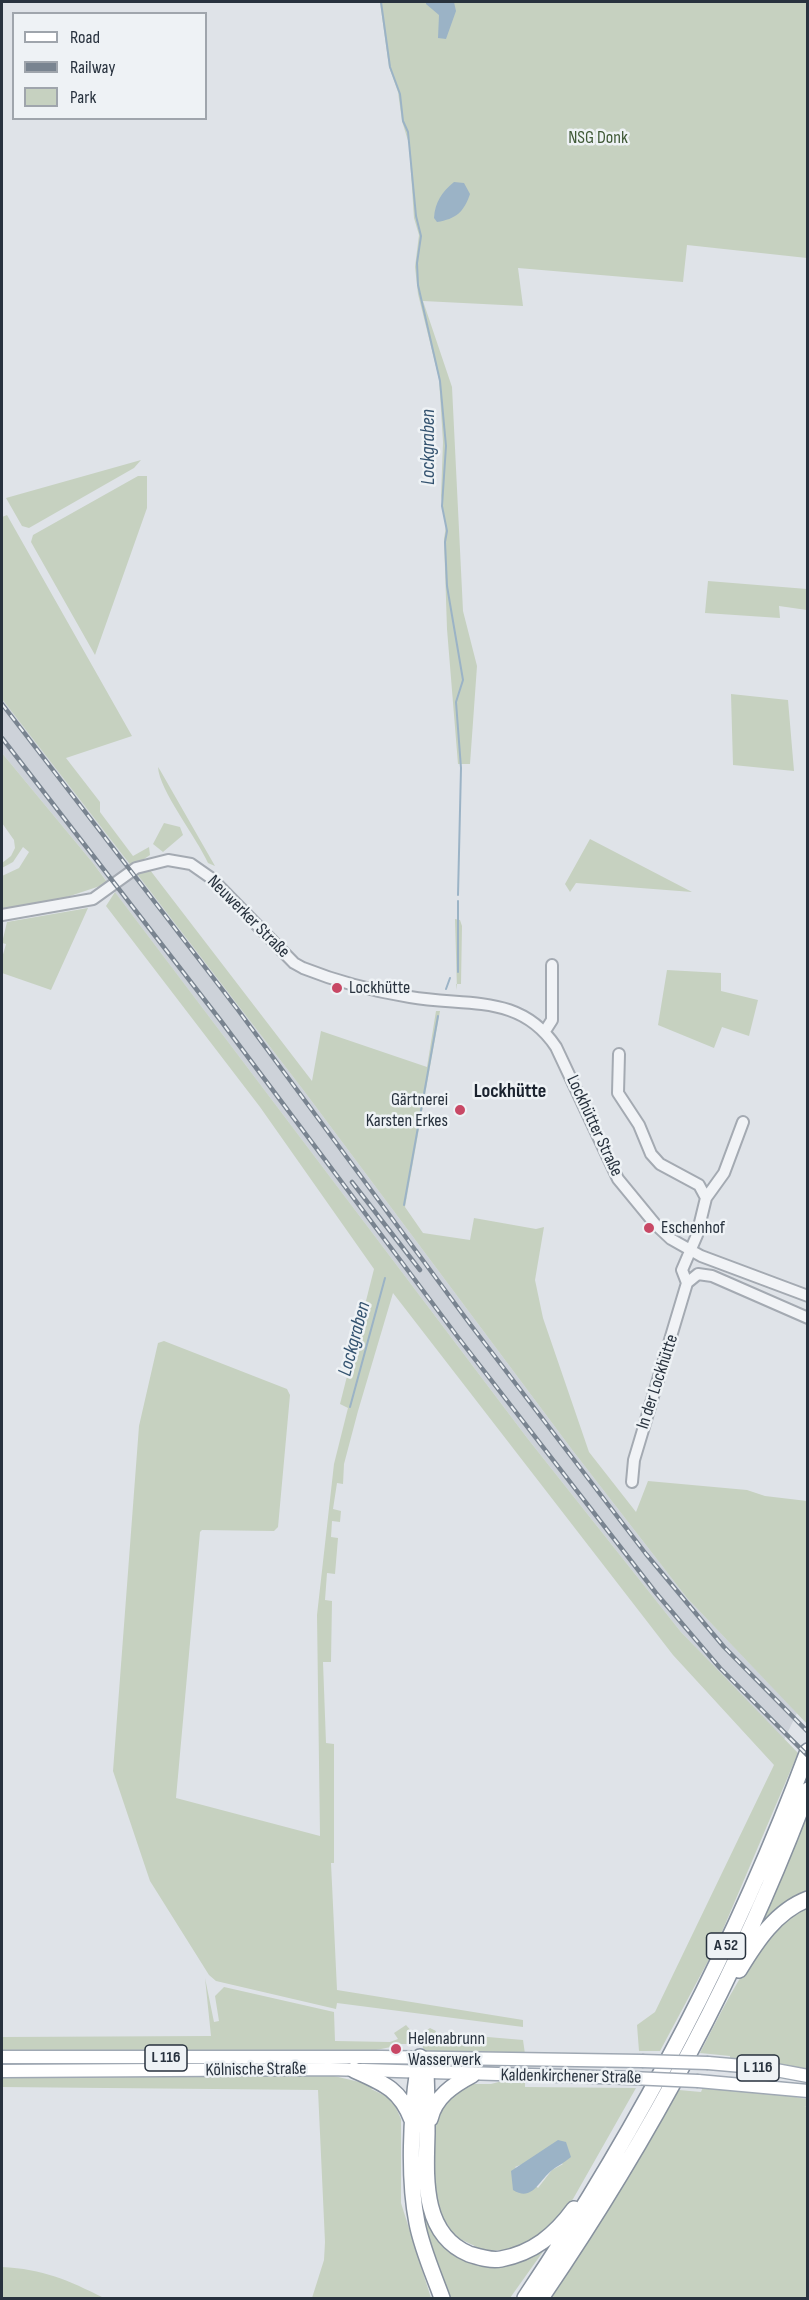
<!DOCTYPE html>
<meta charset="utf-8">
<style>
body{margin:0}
#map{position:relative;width:809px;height:2300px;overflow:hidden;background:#dfe3e8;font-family:"Sofia Sans Condensed",sans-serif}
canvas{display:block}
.frame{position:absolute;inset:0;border:3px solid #28323e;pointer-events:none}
.legend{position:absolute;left:12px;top:12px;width:195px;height:108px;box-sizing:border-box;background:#eef2f5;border:2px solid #9fa5ac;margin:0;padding:8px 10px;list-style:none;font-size:18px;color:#28323e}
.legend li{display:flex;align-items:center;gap:12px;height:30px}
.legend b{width:30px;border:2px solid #9fa5ac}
</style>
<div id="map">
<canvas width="809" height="2300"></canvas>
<div class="frame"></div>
<ul class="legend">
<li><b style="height:8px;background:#fff"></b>Road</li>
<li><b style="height:8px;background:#798490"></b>Railway</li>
<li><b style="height:16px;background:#c6d1c0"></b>Park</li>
</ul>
</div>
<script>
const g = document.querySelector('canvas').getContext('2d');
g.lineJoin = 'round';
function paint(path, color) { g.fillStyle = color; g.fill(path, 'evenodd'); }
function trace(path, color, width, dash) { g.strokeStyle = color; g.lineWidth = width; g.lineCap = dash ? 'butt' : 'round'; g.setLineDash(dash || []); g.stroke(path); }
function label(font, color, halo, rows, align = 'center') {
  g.font = font + ' "Sofia Sans Condensed",sans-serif'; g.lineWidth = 5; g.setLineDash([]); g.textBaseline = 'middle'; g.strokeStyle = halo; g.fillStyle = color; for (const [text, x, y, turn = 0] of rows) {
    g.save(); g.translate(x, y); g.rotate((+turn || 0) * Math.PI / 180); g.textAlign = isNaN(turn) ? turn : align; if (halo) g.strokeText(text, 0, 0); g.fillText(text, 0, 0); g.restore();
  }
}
paint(new Path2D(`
 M2,699L304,1091L573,1451L687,1598L797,1713L784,1740L681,1632L528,1439L93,863L2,753Z`), '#cdd2d9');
paint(new Path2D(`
 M380,2H807V258L687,245L683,282L518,268L523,306L423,301L452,387L463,611L477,666L470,764H458L447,629L444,539L446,526L441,496L443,442L439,379L418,294L415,267L419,235L414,218L409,144L402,121L398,92L389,67Z
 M141,460L134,468L29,528L22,526L6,498Z
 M138,476H147V508L95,655L31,542L33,535Z
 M7,515L132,736L66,758L100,802V812L133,856L149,847L150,855L132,867L2,699V517Z
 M708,581L807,589V610L779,606L780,618L705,613Z
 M731,694L788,700L794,771L733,765Z
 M2,753L93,863L107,882L103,885L61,899L2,910V876L19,868L29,852L23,847L13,862L2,868V863L11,856L15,848L14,840L2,823Z
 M158,767L160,770L215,866L208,863C197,838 159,790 158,767Z
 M164,823L180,827L183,835L163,852L153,844Z
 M590,839L692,892L576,883L570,892L565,884Z
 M150,870L312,1081L321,1031L427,1067L436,1011H440L405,1207L423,1233L470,1240L474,1218L536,1229L544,1227L535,1280L543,1318L589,1452L636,1512L648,1481L747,1490L765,1496L807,1501V1724L687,1598L573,1451L304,1091L137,874Z
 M115,892L528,1439L681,1632L798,1753L715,1948L660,2051H639L637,2025L655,2012L774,1765L673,1655L393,1293L358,1411L344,1464L343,1484L337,1483L333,1509L341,1511L340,1522L332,1521L331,1537L338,1538L335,1574L327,1573L325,1600L332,1601L331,1662H323L326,1743L334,1744V1863H331L337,1990L523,2020V2027L337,2003L336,2009L216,1981L209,1975L150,1881L113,1771L139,1426L158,1343L164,1341L287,1389L290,1395L278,1527L274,1531L202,1530L200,1532L176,1798L320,1836L317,1615L334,1464L348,1408L340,1404L374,1269L260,1107L106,906Z
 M88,908L51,990L2,973V958L6,944L2,943L7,922Z
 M455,919L460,920L462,926L461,984H456L457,990Z
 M667,970L721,973V991L758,1000L749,1036L722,1027L714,1048L658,1025Z
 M807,1814V1896L755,1937Z
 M807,1907V2070L730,2060V2056L700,2053C725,2006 758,1931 807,1907Z
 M205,1978L214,2022L219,2021L215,1996L224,1987L334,2012L335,2041L390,2042L398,2039L394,2033L406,2025L414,2034V2044H391V2047L371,2051H2V2037L211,2036Z
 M430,2028L436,2031L434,2037L468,2042V2036H476L523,2040L525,2054L428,2052L423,2048C422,2039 421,2033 430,2028Z
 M2,2075L334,2076L385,2088L371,2089L392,2099L401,2119V2203L431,2298H312L324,2260L325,2242L318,2090L2,2087Z
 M506,2080L525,2081V2087L636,2088L573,2199L545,2233L517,2249L485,2251L454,2236L443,2222L435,2189V2119L440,2105L460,2084H491ZM539,2154L563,2164L552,2170L538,2188L515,2167L528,2162Z
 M703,2087L759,2091L807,2099V2107L804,2106L808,2108L807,2298H551L679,2090L701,2092Z
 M419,2200C424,2211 428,2230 437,2238C473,2274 505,2256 547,2246L510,2298H446L427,2242Z
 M2,2267C43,2269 68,2280 104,2298H2Z`), '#c6d1c0');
paint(new Path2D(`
 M426,2H454L456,11L446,39L438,38L439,15L426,4Z
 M454,182L464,183L470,194C464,212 456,219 437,222L434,218C435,202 442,192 454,182Z
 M558,2140L566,2142L571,2157C564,2163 557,2166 551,2171C538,2182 532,2202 513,2190L511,2171Z`), '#9bb3c6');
trace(new Path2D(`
 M381,2L390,67L400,94L403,121L408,132L416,216L421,236L417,263L418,285L440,381L446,446L442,506L447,531L445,542L447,586L463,680L456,702L461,768L458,895
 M458,901V972
 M446,989L450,978
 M404,1205L438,1016
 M350,1407L385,1278`), '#9bb3c6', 2);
const minor = new Path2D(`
 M2,915L93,899L136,868L168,860L191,864L211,878L294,963L303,968C338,982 373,991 410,997C467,1007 520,993 556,1047L618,1179L655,1224L671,1239L701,1256L808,1296
 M545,1031L552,1020V965
 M619,1054L618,1093L639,1125L651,1154L660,1164L699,1185L706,1198L697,1235L682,1270L687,1283L634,1460L632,1482
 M706,1198L724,1173L743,1122
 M687,1283L698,1274L712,1276L808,1318`);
const major = new Path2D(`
 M2,2057H381L642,2061
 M708,2063L765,2068L808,2076
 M2,2071L330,2069L631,2078
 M698,2081L808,2091`);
const highway = new Path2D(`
 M739,1970C756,1942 776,1911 808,1899
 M420,2057L426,2073C427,2093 427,2113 427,2133C426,2176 421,2234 469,2254C479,2257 490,2261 501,2259C533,2253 555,2235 574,2209
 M418,2069C411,2114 408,2178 417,2223C422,2249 433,2273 442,2298
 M354,2070C383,2083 400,2089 412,2120
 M430,2119C435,2097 453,2085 472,2075
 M525,2298C639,2127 736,1944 808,1751
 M541,2298C648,2141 741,1969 808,1790`);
trace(minor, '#a4aab2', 14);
trace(major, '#9fa8b3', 15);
trace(highway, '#87919e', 18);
trace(minor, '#f1f3f6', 10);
trace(major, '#fff', 12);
trace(highway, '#fff', 15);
const rail = new Path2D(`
 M2,704L238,1010L470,1324L646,1554L724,1647L808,1732
 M2,738L221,1021L457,1336L656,1593L720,1668L808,1756
 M352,1182L420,1270`);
trace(rail, '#798490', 4.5);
trace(rail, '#eef2f5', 2, [7]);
const majorBridge = new Path2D(`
 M642,2061L708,2063
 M631,2078L698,2081`);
trace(majorBridge, '#9fa8b3', 15, []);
trace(majorBridge, '#fff', 12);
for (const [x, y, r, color] of [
 [337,988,6,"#c84865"],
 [460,1110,6,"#c84865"],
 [649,1228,6,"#c84865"],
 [396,2049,6,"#c84865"]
]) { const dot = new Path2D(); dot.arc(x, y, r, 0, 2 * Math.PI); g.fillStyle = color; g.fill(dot); trace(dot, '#eef2f5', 2); }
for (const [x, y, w] of [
 [726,1946,39],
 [166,2058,42],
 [758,2068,42]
]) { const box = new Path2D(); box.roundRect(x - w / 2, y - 13, w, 26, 4.5); g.fillStyle = '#eef2f5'; g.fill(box); trace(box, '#28323e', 1.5); }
label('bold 16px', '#28323e', null, [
 ["A 52",726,1946],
 ["L 116",166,2058],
 ["L 116",758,2068]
]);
label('18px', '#3f5936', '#eef2f5', [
 ["NSG Donk",598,138]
]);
label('18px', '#28323e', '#eef2f5', [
 ["Neuwerker Straße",248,917,45],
 ["Lockhütter Straße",594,1126,65],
 ["In der Lockhütte",658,1382,-72],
 ["Kölnische Straße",256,2070,-1],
 ["Kaldenkirchener Straße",571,2077,1]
]);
label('18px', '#28323e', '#eef2f5', [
 ["Lockhütte",349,988],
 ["Gärtnerei",448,1100,"right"],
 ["Karsten Erkes",448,1121,"right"],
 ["Eschenhof",661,1228],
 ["Helenabrunn",408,2039],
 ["Wasserwerk",408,2060]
], 'left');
label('italic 20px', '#345370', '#eef2f5', [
 ["Lockgraben",429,447,-90],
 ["Lockgraben",355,1339,-75]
]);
label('bold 20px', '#1b232f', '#eef2f5', [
 ["Lockhütte",510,1092]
]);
</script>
